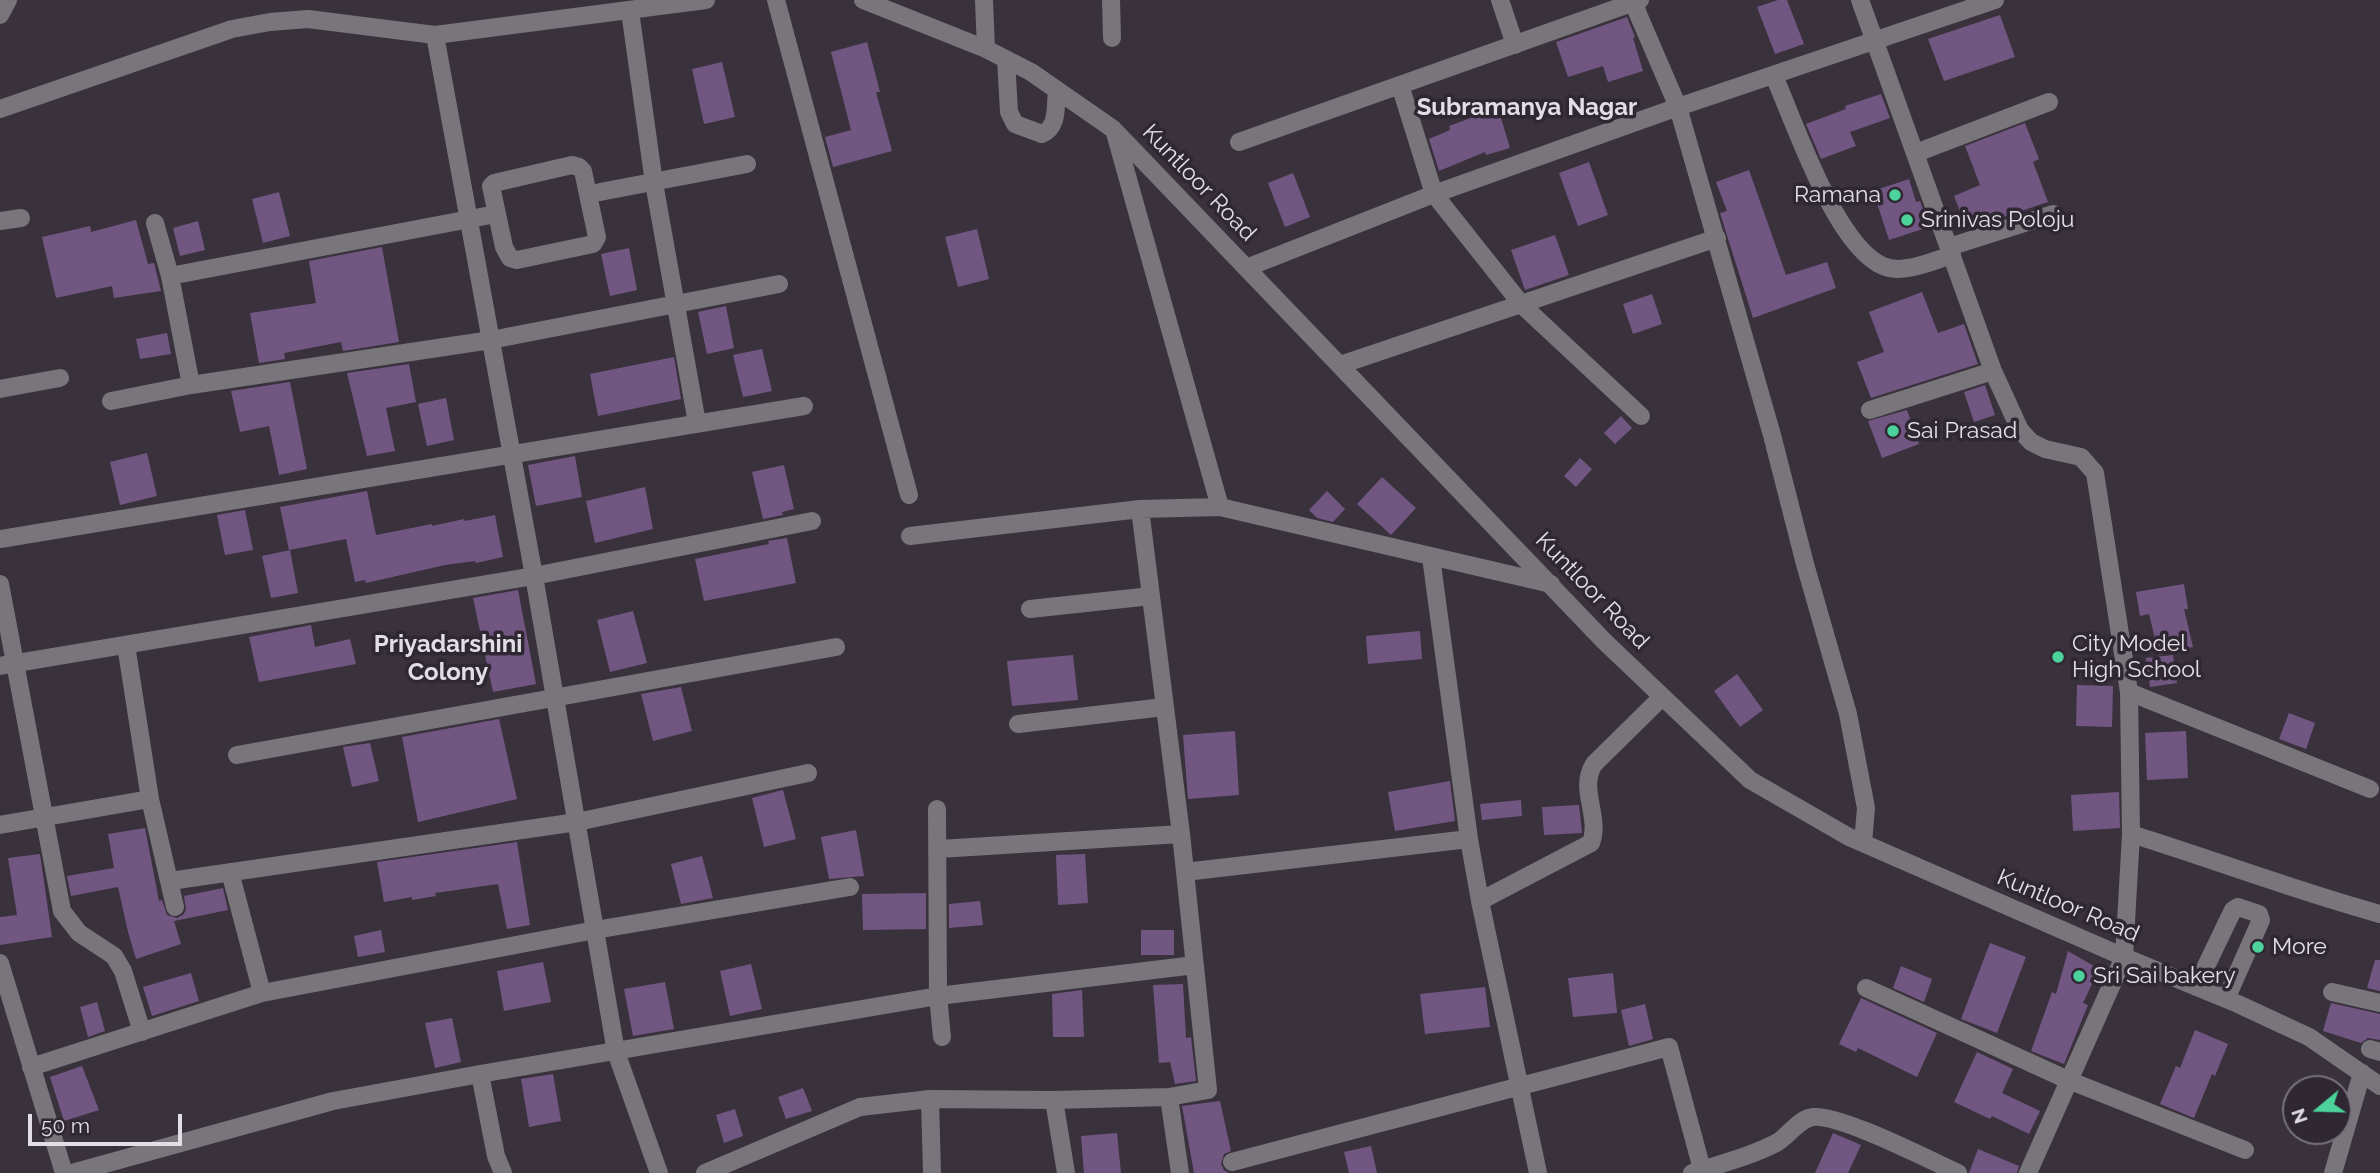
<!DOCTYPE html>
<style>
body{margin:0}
#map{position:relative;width:2380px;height:1173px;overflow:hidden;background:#39323d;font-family:Raleway,sans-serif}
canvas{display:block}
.north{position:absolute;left:2282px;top:1075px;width:70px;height:70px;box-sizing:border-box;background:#2f2833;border:2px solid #77717a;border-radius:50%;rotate:251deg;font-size:19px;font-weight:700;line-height:28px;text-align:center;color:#e2dee5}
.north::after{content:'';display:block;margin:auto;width:24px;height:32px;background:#4cd39b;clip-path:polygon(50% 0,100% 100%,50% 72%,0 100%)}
.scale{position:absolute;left:28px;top:1114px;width:154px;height:32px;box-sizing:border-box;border:4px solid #e2dee5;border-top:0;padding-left:9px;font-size:21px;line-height:24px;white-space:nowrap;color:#e2dee5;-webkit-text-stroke:5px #2f2833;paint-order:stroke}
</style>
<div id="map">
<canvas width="2380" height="1173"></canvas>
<div class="north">N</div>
<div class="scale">50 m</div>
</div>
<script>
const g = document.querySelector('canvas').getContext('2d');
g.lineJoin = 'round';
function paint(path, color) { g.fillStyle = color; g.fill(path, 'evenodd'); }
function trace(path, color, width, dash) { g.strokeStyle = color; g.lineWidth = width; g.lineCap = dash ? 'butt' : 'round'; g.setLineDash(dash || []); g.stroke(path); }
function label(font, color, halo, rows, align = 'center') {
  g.font = font + ' Raleway,sans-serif'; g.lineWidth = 7; g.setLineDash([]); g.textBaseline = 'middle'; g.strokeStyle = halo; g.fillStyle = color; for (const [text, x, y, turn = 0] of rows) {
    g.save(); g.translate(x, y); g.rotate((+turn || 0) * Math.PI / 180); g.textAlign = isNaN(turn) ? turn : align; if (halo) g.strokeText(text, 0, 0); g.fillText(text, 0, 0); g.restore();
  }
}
paint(new Path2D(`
 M1778,0H1787L1804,44L1775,54L1757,7Z
 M2000,15L2015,57L1944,81L1928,39Z
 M1627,17L1635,37L1633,38L1643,71L1608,82L1603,66L1568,77L1556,42Z
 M867,42L880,92H876L892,151L833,167L825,137L851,130L831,52Z
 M722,62L735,117L704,124L692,69Z
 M1881,94L1890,118L1850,132L1856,146L1821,159L1806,124L1846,109L1845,106Z
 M1498,108L1510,148L1486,155L1485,152L1439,171L1429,139L1450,130L1449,126Z
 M2025,123L2039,159L2033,162L2048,202L1967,229L1954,196L1980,185L1965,146Z
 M1589,162L1608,215L1578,226L1559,173Z
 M1749,170L1786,275L1827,262L1836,288L1753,318L1720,213L1727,211L1716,182Z
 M1293,173L1310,217L1285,227L1268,183Z
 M1909,179L1916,202L1920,201L1929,227L1889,240L1873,191Z
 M279,192L290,236L263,243L252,199Z
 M136,220L148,264L154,263L161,291L114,298L112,286L56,298L42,237L90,226L91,232Z
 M198,221L205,250L180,256L173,228Z
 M977,229L989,279L958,287L945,237Z
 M1555,235L1569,275L1525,290L1511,250Z
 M382,247L399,342L343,351L341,342L284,353L285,359L259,363L250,313L316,303L309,261Z
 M629,248L637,290L610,296L601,254Z
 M1922,292L1938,333L1964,324L1978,364L1871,398L1857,362L1884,352L1869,312Z
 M1652,294L1662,324L1633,334L1623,304Z
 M726,306L734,348L707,354L698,312Z
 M167,333L171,354L140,359L136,339Z
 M762,349L772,391L743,397L733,355Z
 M674,357L681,399L598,416L590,374Z
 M409,364L416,402L386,408L395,451L367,456L347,373Z
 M290,382L307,469L279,475L269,426L240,432L231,391Z
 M1985,385L1995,415L1974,422L1964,392Z
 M446,398L454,440L427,446L418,404Z
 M1907,410L1919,444L1882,458L1868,421Z
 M1621,416L1632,428L1615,444L1604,433Z
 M147,453L157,496L120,505L110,462Z
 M575,456L582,497L536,506L528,465Z
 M1580,458L1592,469L1576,487L1564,476Z
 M784,465L794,509L782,512L783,515L763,519L752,472Z
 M1382,477L1416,508L1391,535L1357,504Z
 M645,487L653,529L595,543L586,501Z
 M367,491L376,535L432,524V526L464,519L465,521L495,515L503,557L476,563L475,561L445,565L366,583L365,580L355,582L346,539L289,550L280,507Z
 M1327,491L1345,509L1333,522L1317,518L1309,510Z
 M245,510L253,550L225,555L217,515Z
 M787,538L796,583L704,601L695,559L769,544L768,541Z
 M290,550L298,593L271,598L262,556Z
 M2184,584L2188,609H2184L2193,647L2159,655L2149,614L2140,616L2136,592Z
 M518,590L536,684L493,692L473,598Z
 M633,611L647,663L610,672L597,620Z
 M311,625L315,647L350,639L356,664L259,682L249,637Z
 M1420,631L1422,659L1368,664L1366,636Z
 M1073,655L1078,700L1012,706L1007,661Z
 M2173,655L2177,683L2150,687L2146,658Z
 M1737,674L1763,710L1740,727L1714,691Z
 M2077,685L2113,686L2112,727L2076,726Z
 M681,687L692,731L653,741L641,694Z
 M2289,713L2315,723L2306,749L2279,739Z
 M499,719L517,799L418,822L402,737Z
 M1235,731L1239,795L1188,799L1183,735Z
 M2186,731L2188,778L2147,780L2145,733Z
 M370,743L379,781L352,787L343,747Z
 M1450,781L1455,821L1395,831L1388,792Z
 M783,790L796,839L764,847L752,798Z
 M2119,792L2120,828L2073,831L2071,795Z
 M1521,800L1522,816L1482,820L1480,804Z
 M1579,805L1582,833L1544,835L1542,807Z
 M145,828L159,901L162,900L167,915L177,918L183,915L186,910L184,896L223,888L228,910L174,921L181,944L136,959L128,932L118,887L71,896L67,876L114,868L108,834Z
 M856,830L864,876L829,879L821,837Z
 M517,842L530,925L507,929L498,884L435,893L436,896L412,900V897L384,902L377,862Z
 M40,854L52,937L0,945V917L17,915L8,858Z
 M1085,854L1088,903L1058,905L1056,855Z
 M702,856L713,898L681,904L671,864Z
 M926,893V929L863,930L862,894Z
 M980,901L983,925L949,928V904Z
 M381,930L385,952L358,957L354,936Z
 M1141,930H1174V955H1141Z
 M1990,943L2026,957L1997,1033L1961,1019Z
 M2068,951L2099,969L2083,1003L2088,1005L2064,1064L2031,1051L2052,992L2056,994Z
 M2375,960H2380V991L2367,988Z
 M543,962L551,1002L504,1011L497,971Z
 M751,964L762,1009L730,1016L720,971Z
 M1901,966L1932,979L1924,1002L1893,988Z
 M191,973L199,1001L152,1016L143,987Z
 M1613,973L1617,1013L1573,1017L1568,978Z
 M665,982L674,1029L633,1036L624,989Z
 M1183,984L1186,1038L1191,1037L1196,1081L1175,1084L1170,1062L1159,1063L1153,985Z
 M1485,987L1490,1027L1425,1034L1420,994Z
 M1082,990L1084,1037H1053L1052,994Z
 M1861,998L1937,1033L1917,1077L1858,1048L1856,1052L1839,1044Z
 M97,1002L105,1031L88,1037L80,1007Z
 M2331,1003L2380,1014V1040L2368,1038L2361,1043L2323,1031Z
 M1645,1004L1653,1039L1629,1046L1621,1010Z
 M452,1018L461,1062L435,1068L425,1023Z
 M2195,1030L2228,1044L2215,1076L2212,1074L2194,1118L2160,1104L2176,1066L2180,1068Z
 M1977,1052L2013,1069L2002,1093L2040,1111L2029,1134L1992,1116L1990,1119L1954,1102Z
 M82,1066L99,1110L64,1121L50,1077Z
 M553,1074L561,1121L529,1127L521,1079Z
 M803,1088L812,1111L786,1119L778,1097Z
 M1220,1101L1231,1151L1224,1154L1221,1164L1224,1170L1229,1173H1194L1182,1106Z
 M735,1109L743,1136L724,1143L716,1115Z
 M1117,1133L1121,1173H1084L1081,1136Z
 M1833,1133L1861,1145L1848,1173H1815Z
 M1371,1146L1377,1173H1349L1344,1152Z
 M1978,1149L2019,1166L2017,1173H1969Z`), '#725682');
trace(new Path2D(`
 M776,0L909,495
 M863,0L986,49L1031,72L1113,129L1604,641L1750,780L1849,837L2124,957L2238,1004L2309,1037L2380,1086
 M984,0L986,49
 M1111,0L1112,38
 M1500,0L1515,45
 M1632,0L1678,107L1772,435L1805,564L1848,714L1866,808L1863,843
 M1860,0L1993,371L2020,430L2031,442L2045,449L2081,457L2095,473L2129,692L2131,834L2124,957L2028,1173
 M630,11L654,183L697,423
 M0,15L8,0
 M435,35L534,576L616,1052L659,1173
 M1006,59L1009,112L1015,124L1042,134C1059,127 1055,105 1057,90
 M1774,76C1795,123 1835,245 1883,266C1903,275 1932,261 1952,255
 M1400,85L1434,194L1522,305L1641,416
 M0,109L232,29L270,22L308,19L435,35L706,0
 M1115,133L1220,507
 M1239,142L1640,0
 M1916,153L2049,102
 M572,165L579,167L583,171L597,237L593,244L517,260L510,258L504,247L491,186L494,183Z
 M600,192L747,164
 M0,221L21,218
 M155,223L170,276L191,385
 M1949,247L2053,214
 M1246,268L1434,194L1678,107L1995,0
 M170,276L496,214
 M1340,365L1717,238
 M0,389L60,378
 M111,401L191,385L491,340L779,284
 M1870,410L1993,371
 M910,536L1140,509
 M0,539L804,406
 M1431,557L1469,839L1480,901L1538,1173
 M0,584L62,911L79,933L114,956L123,971L142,1032
 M1030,609L1151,596
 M126,645L150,799
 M0,666L534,576L812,521
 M2129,692L2370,789
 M1018,724L1164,707
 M237,755L836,647
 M937,809L938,996L942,1037
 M0,825L150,799L175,907
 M2131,834C2215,860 2296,891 2380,914
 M939,849L1181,834
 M230,872L262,993
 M1185,872L1469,839
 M170,881L577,822L808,773
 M1480,901L1591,843C1601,816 1578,789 1594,764L1662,697
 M0,963L64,1173
 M2196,987L2233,910L2238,907L2259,914L2261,920L2226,999
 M1866,988L2068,1080L2245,1150
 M2332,992L2380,1003
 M2370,1049L2380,1052
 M31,1067L262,993L595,930L850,887
 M480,1074L496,1156L503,1173
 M1169,1097L1180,1173
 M930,1099L932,1173
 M1054,1100L1066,1173
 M1232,1162L1669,1047L1703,1173
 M72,1173L333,1101L480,1074L938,996L1195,965
 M705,1173L860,1107L930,1099L1054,1100L1169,1097L1208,1090L1181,834L1140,509L1220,507L1551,584
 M1692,1173C1720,1164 1752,1156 1778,1142C1789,1135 1800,1118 1813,1117C1840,1114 1929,1160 1958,1173
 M2333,1173L2362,1073`), '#78757b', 18);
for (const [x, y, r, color] of [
 [1895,195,7,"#4cd39b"],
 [1907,220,7,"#4cd39b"],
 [1893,431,7,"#4cd39b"],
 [2058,657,7,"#4cd39b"],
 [2258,947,7,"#4cd39b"],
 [2079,976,7,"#4cd39b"]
]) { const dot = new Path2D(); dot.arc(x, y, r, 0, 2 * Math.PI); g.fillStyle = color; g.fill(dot); trace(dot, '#2f2833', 2.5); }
label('23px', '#e2dee5', '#2f2833', [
 ["Kuntloor Road",1199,183,46],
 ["Kuntloor Road",1592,591,46],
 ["Kuntloor Road",2068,906,23]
]);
label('23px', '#e2dee5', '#2f2833', [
 ["Ramana",1881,195,"right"],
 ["Srinivas Poloju",1921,220],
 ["Sai Prasad",1907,431],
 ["City Model",2072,644],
 ["High School",2072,670],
 ["More",2272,947],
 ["Sri Sai bakery",2093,976]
], 'left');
label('bold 24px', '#e2dee5', '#2f2833', [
 ["Subramanya Nagar",1527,108],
 ["Priyadarshini",448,645],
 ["Colony",448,673]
]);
</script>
